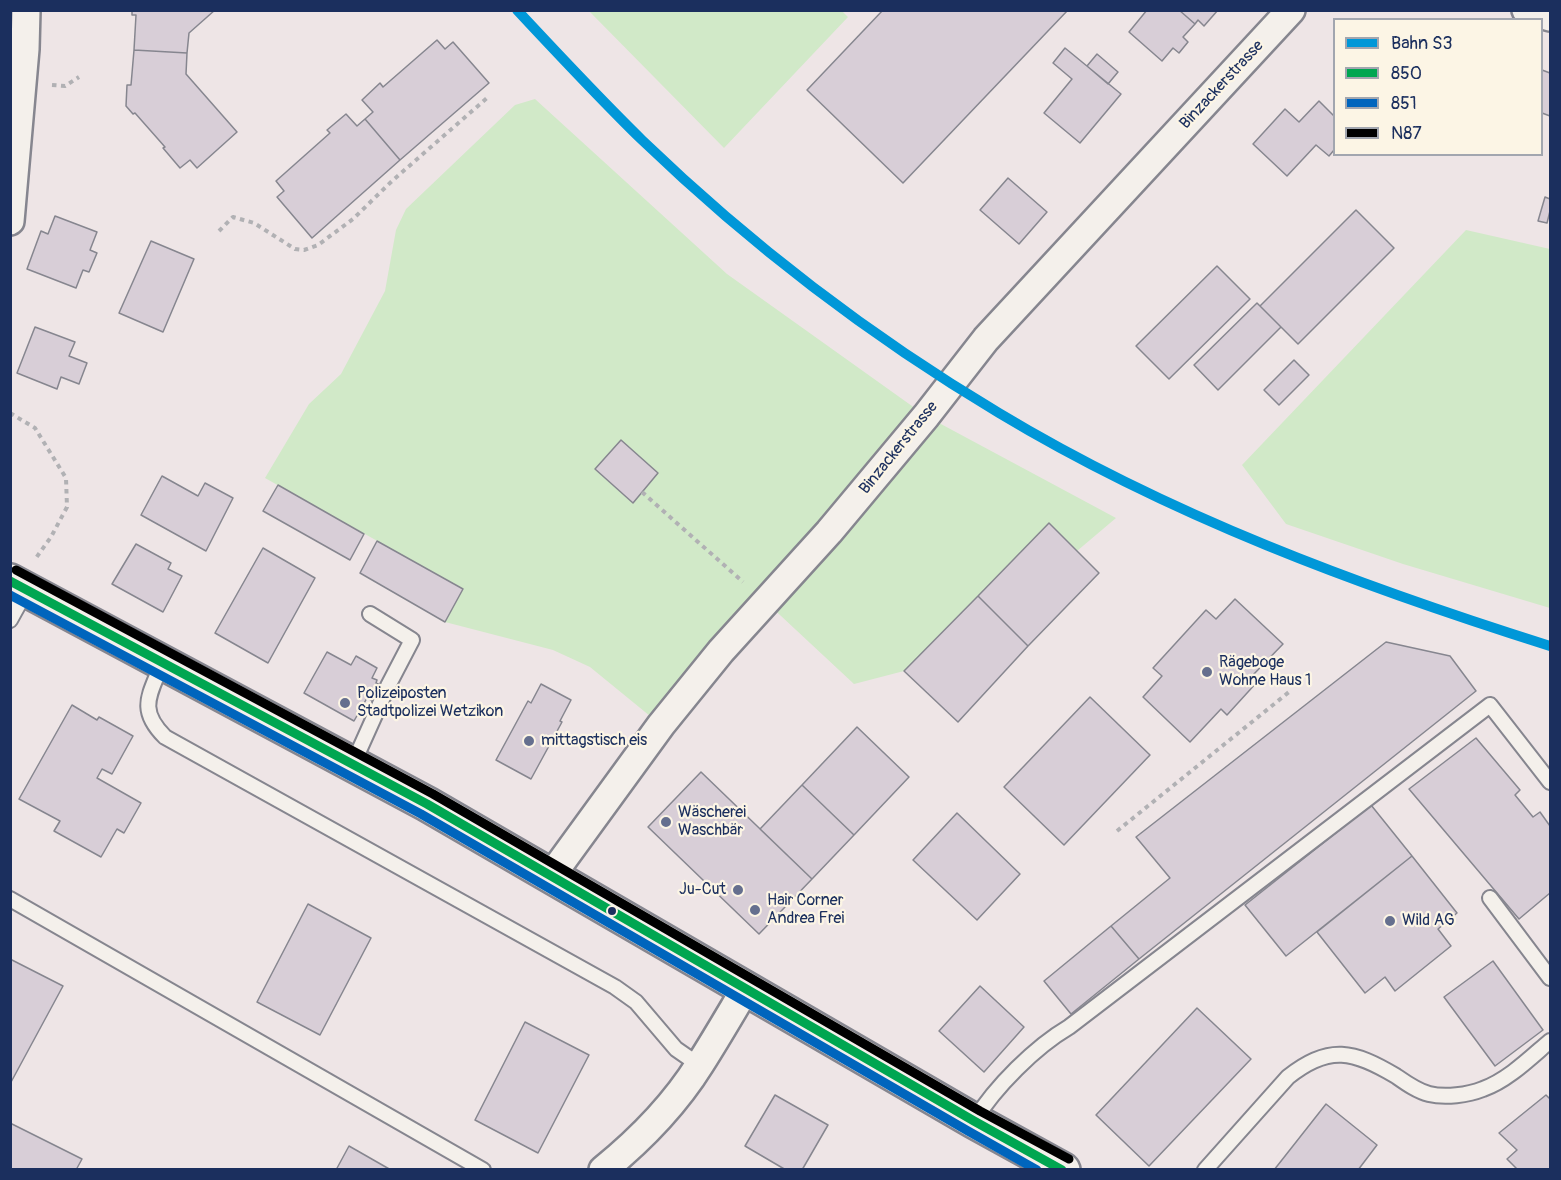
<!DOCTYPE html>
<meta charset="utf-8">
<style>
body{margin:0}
#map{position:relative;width:1561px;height:1180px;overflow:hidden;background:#eee5e6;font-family:Pangolin,sans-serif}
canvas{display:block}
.frame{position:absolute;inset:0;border:12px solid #1b2f5e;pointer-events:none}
.legend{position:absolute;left:1333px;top:18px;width:210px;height:138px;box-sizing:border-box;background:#fcf5e5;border:2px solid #a2a6af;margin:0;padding:8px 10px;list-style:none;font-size:18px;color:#1b2f5e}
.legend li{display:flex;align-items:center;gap:12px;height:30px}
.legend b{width:30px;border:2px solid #a2a6af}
</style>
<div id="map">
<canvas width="1561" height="1180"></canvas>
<div class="frame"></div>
<ul class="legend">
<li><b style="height:8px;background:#0097d8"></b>Bahn S3</li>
<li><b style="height:8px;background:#00a651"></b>850</li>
<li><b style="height:8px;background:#0065bd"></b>851</li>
<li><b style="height:8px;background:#000"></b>N87</li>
</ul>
</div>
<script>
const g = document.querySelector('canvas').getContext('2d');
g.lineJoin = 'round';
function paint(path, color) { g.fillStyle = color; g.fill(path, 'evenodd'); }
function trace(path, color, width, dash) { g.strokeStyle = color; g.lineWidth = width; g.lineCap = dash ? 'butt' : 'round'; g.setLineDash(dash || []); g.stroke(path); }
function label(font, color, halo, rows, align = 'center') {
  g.font = font + ' Pangolin,sans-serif'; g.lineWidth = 4.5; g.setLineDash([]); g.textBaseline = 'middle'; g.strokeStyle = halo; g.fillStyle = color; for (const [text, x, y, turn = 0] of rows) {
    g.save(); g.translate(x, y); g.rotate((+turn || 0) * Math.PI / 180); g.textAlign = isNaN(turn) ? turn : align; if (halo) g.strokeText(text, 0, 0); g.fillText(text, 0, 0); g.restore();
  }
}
paint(new Path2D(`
 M842,11L848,17L724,148L589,11Z
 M535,99L727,274L926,416L1116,518L1077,551L1049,524L904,671L854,684L766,602L661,725L590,667L553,650L445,622L463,589L265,478L309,404L341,374L385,291L396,230L406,209L515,105Z
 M1466,230L1550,249V608L1403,564L1286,524L1242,465Z`), '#d1e9c8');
const building = new Path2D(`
 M132,10H215L189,33L187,53L134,50L136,15H132Z
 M883,10H1068L903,183L807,90Z
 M1147,10H1179L1195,24L1183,37L1188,42L1179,53L1173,48L1162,61L1129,32Z
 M1179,10H1218L1204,26L1198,20L1195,24Z
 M437,40L445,49L453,42L489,83L400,160L365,119L373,112L362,100L380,83L383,87Z
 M1065,48L1121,94L1080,143L1044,113L1072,79L1053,63Z
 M134,50L187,53L186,74L237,132L197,168L190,160L180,168L163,148L165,147L135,113L133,114L126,106L127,85H131Z
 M1097,54L1118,72L1108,84L1087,66Z
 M1542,70L1550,73V116L1542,113Z
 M1319,101L1334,116V150L1329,156L1316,145L1287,176L1253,144L1285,109L1299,122Z
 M346,114L357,126L365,119L400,160L312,238L277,197L284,191L276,181L330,133L327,130Z
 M1008,178L1047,212L1019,244L980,210Z
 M1545,197L1550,199V211L1547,223L1538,221Z
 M1356,210L1394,248L1298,344L1260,306Z
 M55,216L97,232L90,250L97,253L89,272L83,270L76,288L27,269L41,231L48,234Z
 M151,241L194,259L163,332L119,313Z
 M1217,266L1250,299L1169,379L1136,346Z
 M1257,303L1281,327L1218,390L1194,365Z
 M35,327L75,342L69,356L87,363L79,384L61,377L57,389L17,373Z
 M1294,360L1309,375L1279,405L1264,390Z
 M621,440L658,473L633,503L595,469Z
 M162,476L198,496L205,483L233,498L206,551L141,515Z
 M278,485L364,534L350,560L263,511Z
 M1049,523L1099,573L1028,646L978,596Z
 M377,541L463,589L445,622L360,573Z
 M136,544L171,563L168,569L182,576L163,612L112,584Z
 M263,548L315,578L268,663L215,633Z
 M978,596L1028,646L958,722L904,671Z
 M1235,599L1283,644L1252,676L1258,681L1227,715L1221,709L1190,742L1143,697L1162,676L1153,668L1206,610L1216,619Z
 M1386,642L1450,656L1476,691L1139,959L1111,926L1170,878L1136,837Z
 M327,652L351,665L356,656L377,668L372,678L377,680L376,683L382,686L373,701L367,698L354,721L304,693Z
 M541,684L571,700L560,721L562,722L531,779L496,760L528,701L531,703Z
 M1090,697L1150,755L1064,845L1004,787Z
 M72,705L97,720L99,717L133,736L112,774L102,769L97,778L141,803L124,833L117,829L101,857L54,831L60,821L19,799Z
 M857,727L909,777L854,835L802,785Z
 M1476,738L1520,790L1515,795L1533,817L1540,812L1550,826V893L1519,919L1409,789Z
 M701,772L812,879L759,934L648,827Z
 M802,785L854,835L812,879L760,829Z
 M1371,805L1412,856L1286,956L1245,905Z
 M957,813L1020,874L977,920L913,860Z
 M1412,856L1457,913L1438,929L1451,946L1395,991L1385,977L1365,993L1317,932Z
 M308,904L371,938L320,1035L257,1002Z
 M1111,926L1139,959L1071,1014L1044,981Z
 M10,959L63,986L10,1084Z
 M1493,961L1543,1030L1495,1066L1444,997Z
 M980,986L1024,1027L984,1072L939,1031Z
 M1197,1008L1251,1059L1149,1166L1096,1115Z
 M525,1022L589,1055L538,1153L475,1120Z
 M775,1095L828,1125L802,1170H786L745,1146Z
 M1546,1095L1550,1099V1170H1518L1507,1159L1517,1150L1499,1133Z
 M1326,1104L1377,1145L1358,1170H1274Z
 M10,1123L82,1159L76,1170H10Z
 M349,1146L391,1170H336Z`);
paint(building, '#d8ced7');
trace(building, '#86868f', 1.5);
const lane = new Path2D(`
 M10,620L26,591
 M162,663C150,695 137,709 165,737L615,987L636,1002L676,1049L699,1065
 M353,764L388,686L412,640L370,614
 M1490,898L1550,978
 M10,899L483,1170
 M974,1121C995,1087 1035,1047 1069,1027L1490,705L1550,782
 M1205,1170L1288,1077C1329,1044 1354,1051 1396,1076C1406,1083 1417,1091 1429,1094C1445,1098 1468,1095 1483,1089C1508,1080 1530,1058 1550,1041`);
const street = new Path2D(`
 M1526,10L1550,17
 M10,221L25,49L26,10
 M551,876L661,725L721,651L829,532L926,416L986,339L1291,10
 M603,1170C640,1140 675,1104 700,1064C716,1039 731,1013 746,988`);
const secondary = new Path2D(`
 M10,581L427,804L974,1121L1063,1170`);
trace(lane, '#86868f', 18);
trace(street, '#86868f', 32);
trace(secondary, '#86868f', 38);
trace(new Path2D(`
 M52,85L65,86L79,77
 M219,231L233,217L254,223L295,249L304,250L318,245L353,219L392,181L487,98
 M10,413L35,428L66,478L67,507L51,537L36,558
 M642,492L743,582
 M1117,831L1289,692`), '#b1b1b4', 4, [4.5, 4.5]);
trace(lane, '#f4f0eb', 14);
trace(street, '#f4f0eb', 27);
trace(secondary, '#f4f0eb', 33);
trace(new Path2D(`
 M10,581L427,804L974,1121L1062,1170`), '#00a651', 9);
trace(new Path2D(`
 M10,595L421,814L968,1131L1037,1170`), '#0065bd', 9);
trace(new Path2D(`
 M16,570L433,794L980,1111L1069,1159`), '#000', 9);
trace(new Path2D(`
 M517,10C558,54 599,98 642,140C750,244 870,336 999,413C1170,516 1360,586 1550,646`), '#0097d8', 10);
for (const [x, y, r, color] of [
 [1207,672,6,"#656f8e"],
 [345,703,6,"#656f8e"],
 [529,741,6,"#656f8e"],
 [666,822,6,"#656f8e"],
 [738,890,6,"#656f8e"],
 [755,910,6,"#656f8e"],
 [612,911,5,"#1b2f5e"],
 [1390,921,6,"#656f8e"]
]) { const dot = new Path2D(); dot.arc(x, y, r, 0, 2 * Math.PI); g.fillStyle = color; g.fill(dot); trace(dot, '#fcf5e5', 2); }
label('16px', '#1b2f5e', '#fcf5e5', [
 ["Binzackerstrasse",1222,85,-47],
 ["Binzackerstrasse",899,448,-51]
]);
label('16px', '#1b2f5e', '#fcf5e5', [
 ["Rägeboge",1219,663],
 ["Wohne Haus 1",1219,681],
 ["Polizeiposten",357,694],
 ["Stadtpolizei Wetzikon",357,712],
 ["mittagstisch eis",541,741],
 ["Wäscherei",678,813],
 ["Waschbär",678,831],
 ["Ju-Cut",726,890,"right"],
 ["Hair Corner",767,901],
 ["Andrea Frei",767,919],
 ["Wild AG",1402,921]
], 'left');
</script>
